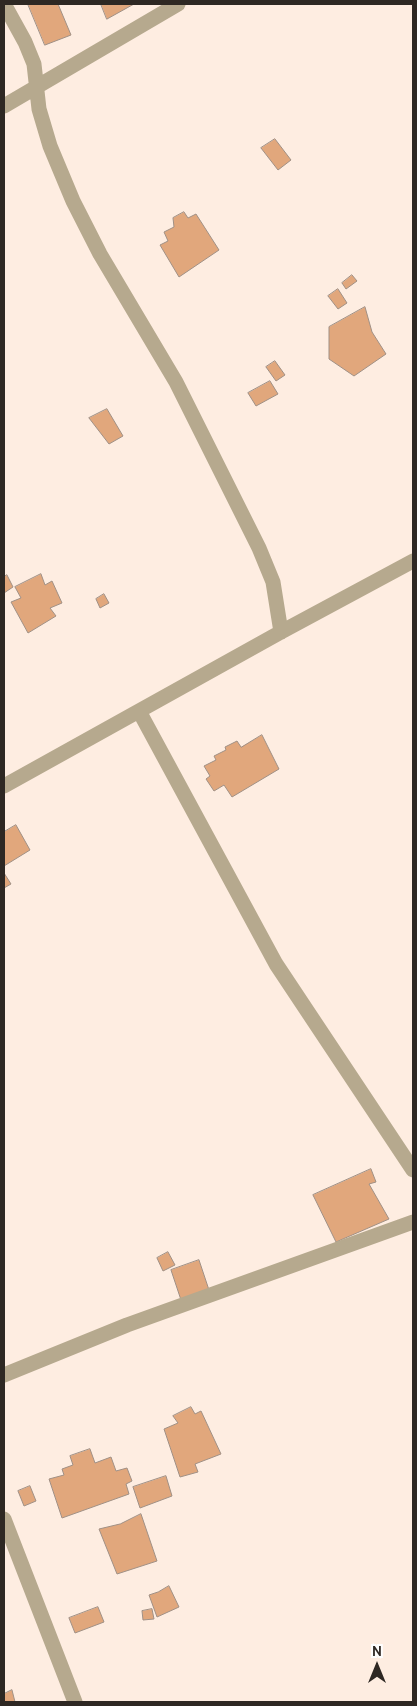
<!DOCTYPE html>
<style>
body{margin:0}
#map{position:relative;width:417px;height:1706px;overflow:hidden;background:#feede1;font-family:Cabin,sans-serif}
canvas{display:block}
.frame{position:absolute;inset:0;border:5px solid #2e2823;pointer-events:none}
.north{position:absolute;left:352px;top:1641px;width:50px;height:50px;-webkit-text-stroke:4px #fefefe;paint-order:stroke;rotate:0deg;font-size:14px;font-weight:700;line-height:20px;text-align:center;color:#2e2823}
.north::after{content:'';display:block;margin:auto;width:18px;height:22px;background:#2e2823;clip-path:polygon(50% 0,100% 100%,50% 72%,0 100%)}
</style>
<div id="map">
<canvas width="417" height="1706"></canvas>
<div class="frame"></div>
<div class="north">N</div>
</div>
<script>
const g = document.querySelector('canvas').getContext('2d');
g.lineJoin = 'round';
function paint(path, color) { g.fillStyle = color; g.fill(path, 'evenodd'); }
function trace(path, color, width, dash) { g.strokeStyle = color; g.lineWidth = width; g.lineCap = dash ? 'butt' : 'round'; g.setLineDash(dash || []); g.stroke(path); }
const building = new Path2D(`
 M28,4H58L71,35L45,45Z
 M101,4H134L107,19Z
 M275,139L291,160L278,170L261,148Z
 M184,212L188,218L196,214L219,250L179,277L160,245L168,241L164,232L174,227L173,218Z
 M352,275L357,281L346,289L342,283Z
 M338,289L347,303L338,309L328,296Z
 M365,307L372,332L386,354L354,376L329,359V327Z
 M275,361L285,375L276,381L266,367Z
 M270,381L278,394L256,406L248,393Z
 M107,409L123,436L109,444L89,418Z
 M41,574L45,585L52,581L62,603L50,608L56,616L28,633L11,602L21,598L15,587Z
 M7,575L13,587L4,593V577Z
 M104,594L109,603L100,608L96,599Z
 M262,735L279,769L232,797L224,785L214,791L206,779L210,776L204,766L216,760L214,756L226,750L225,747L237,741L241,747Z
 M16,825L30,850L4,866V832Z
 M4,873L11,884L4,888Z
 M371,1169L376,1182L369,1184L389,1219L336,1242L313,1195Z
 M168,1252L175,1265L163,1271L157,1258Z
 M199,1260L209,1290L181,1300L171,1270Z
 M191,1407L195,1414L201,1411L221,1454L195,1464L198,1472L180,1477L164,1429L178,1423L173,1416Z
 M90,1449L95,1463L111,1457L116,1471L127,1468L132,1481L126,1484L129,1494L62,1518L49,1479L64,1475L62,1469L73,1465L70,1456Z
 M166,1476L172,1496L140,1508L133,1487Z
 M30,1486L36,1501L24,1506L18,1491Z
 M141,1514L157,1561L117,1574L99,1529L120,1524Z
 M169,1586L179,1607L157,1617L149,1595L158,1592Z
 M98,1607L104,1622L75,1633L69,1618Z
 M152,1609L154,1619L143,1620L142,1611Z
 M12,1690L15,1702H4V1694Z`);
paint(building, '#e1a77c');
trace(building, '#a09085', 1);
trace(new Path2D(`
 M4,4L25,42L34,64L39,109L50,146L73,201L100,254L176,382L259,548L273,582L281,632
 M4,106L178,4
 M139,711L276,964L413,1170
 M4,786L281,632L413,561
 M4,1375L127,1325L413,1222
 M4,1519L75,1702`), '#b6a98e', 15);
</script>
